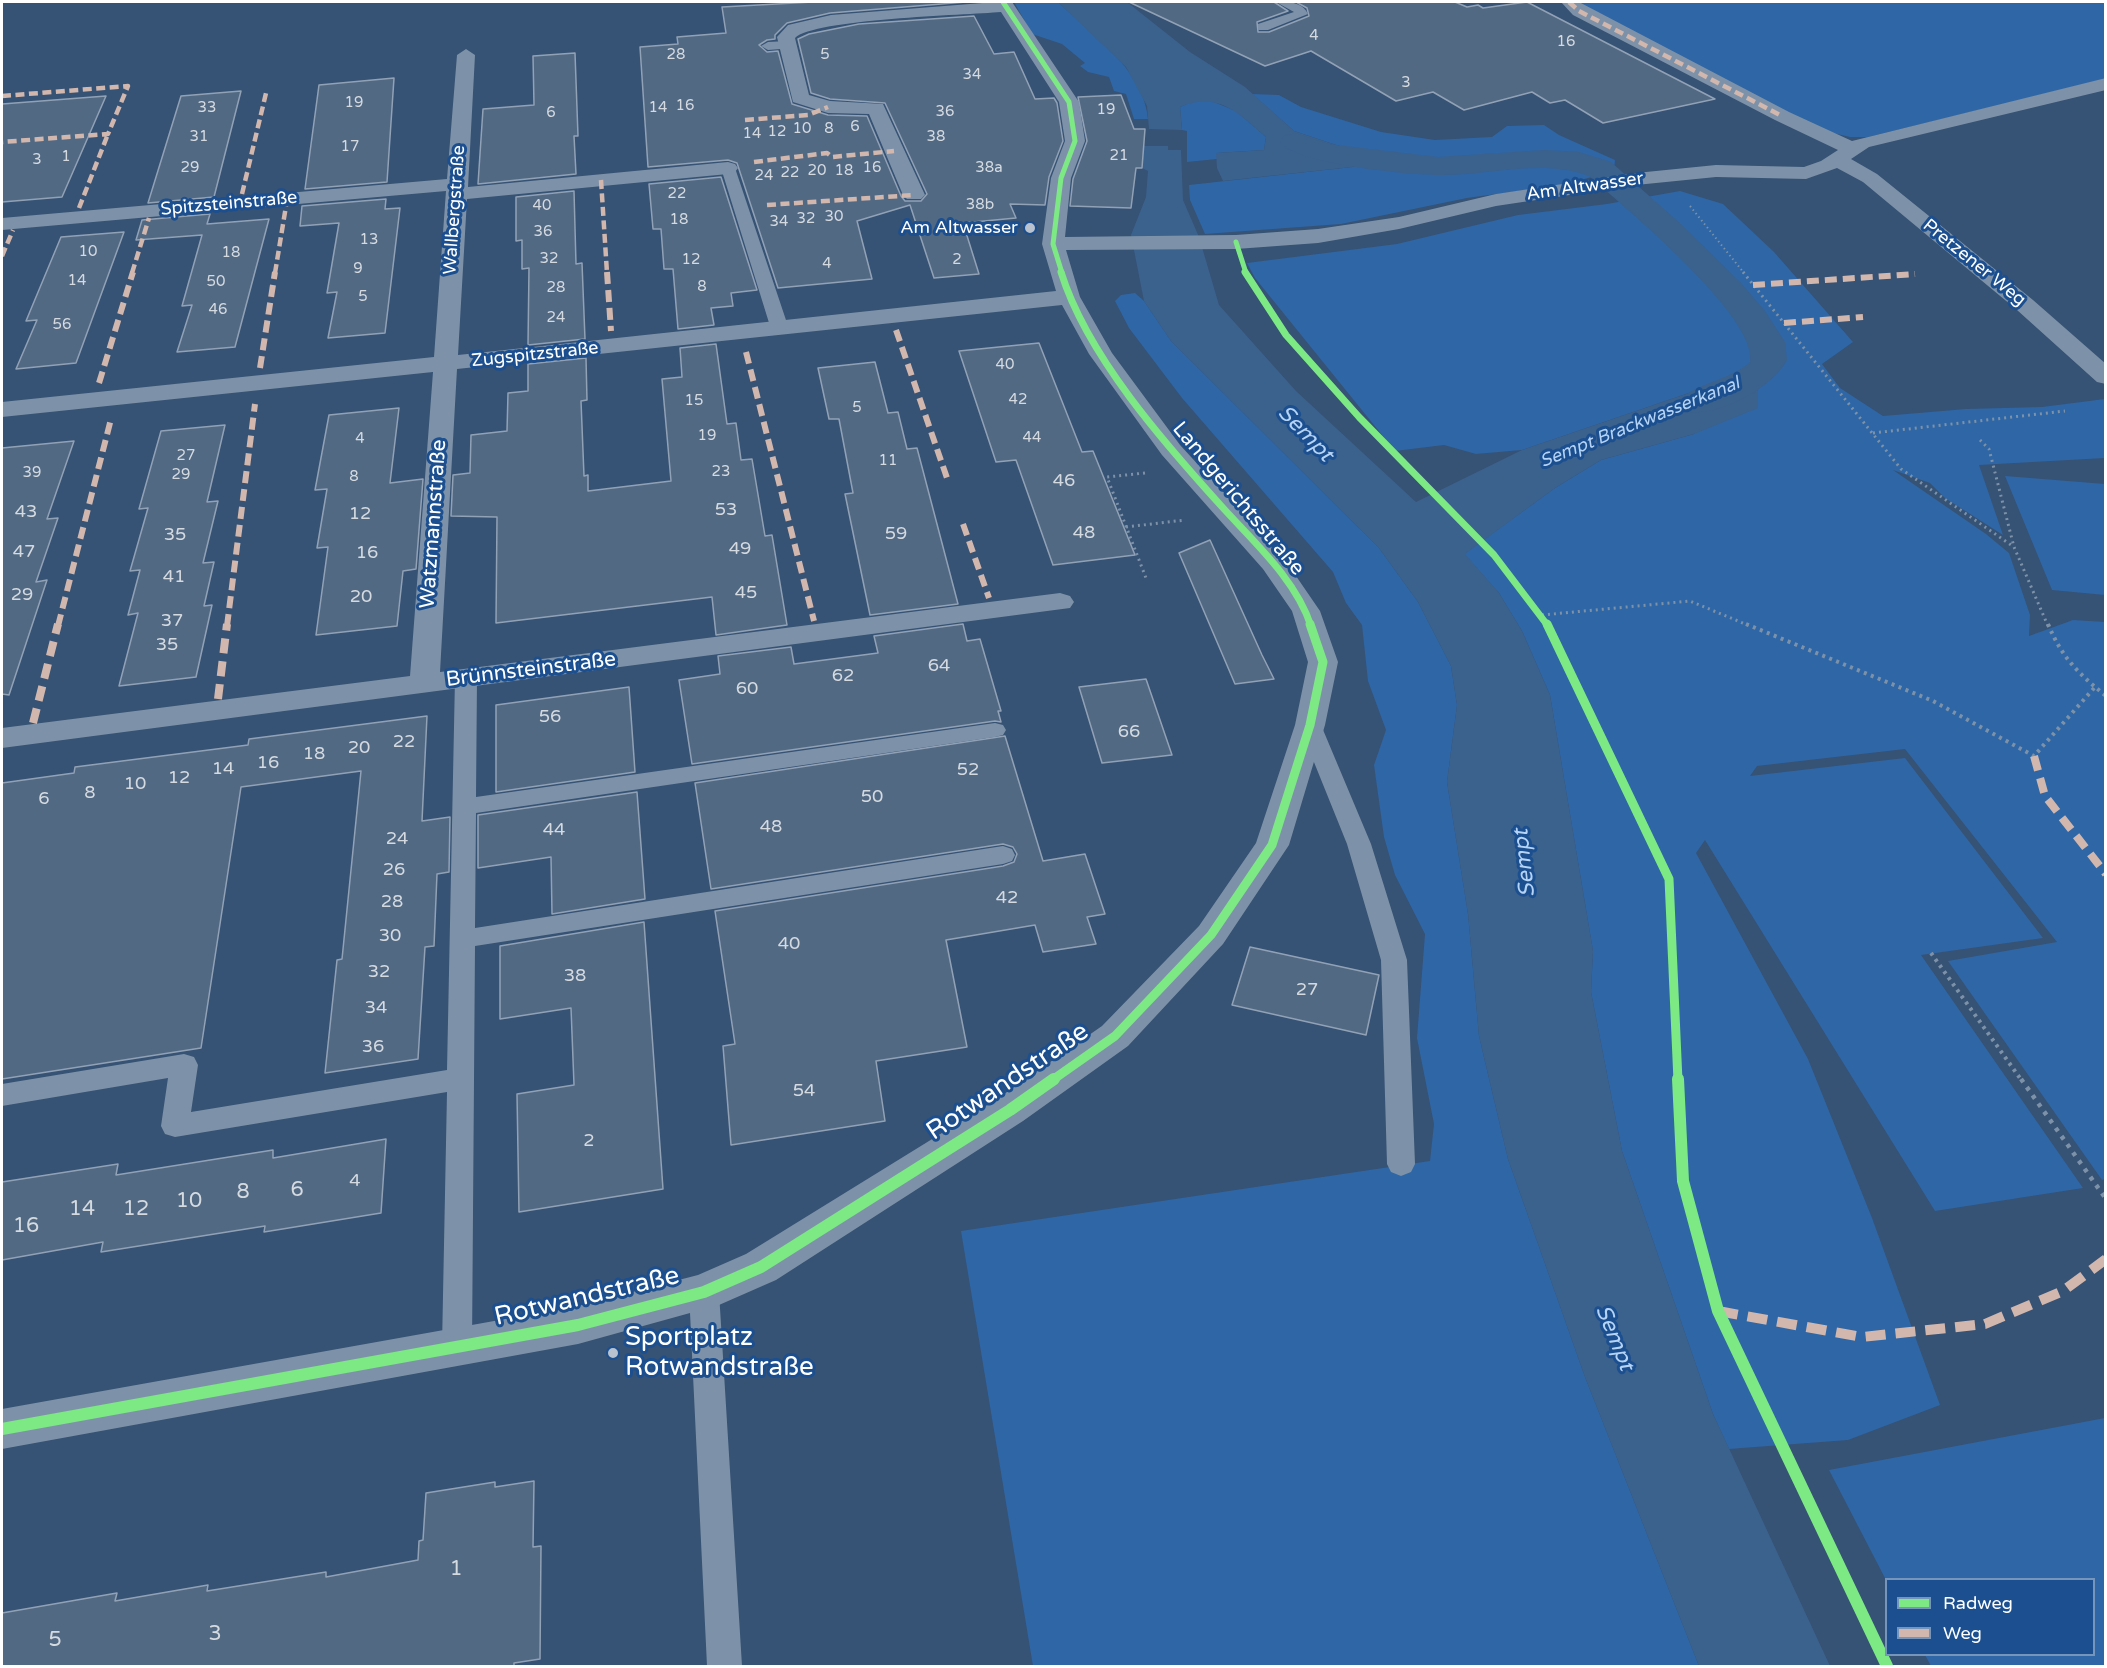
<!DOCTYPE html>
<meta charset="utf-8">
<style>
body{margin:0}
#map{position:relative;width:2107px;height:1668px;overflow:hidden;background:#365274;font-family:"Varela Round",sans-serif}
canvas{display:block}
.frame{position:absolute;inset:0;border:3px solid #fff;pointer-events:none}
.legend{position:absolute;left:1885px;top:1578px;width:210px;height:78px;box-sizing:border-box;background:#1b4f8f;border:2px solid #7695bc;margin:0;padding:8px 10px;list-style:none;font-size:18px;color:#fff}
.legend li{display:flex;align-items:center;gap:12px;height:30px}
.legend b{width:30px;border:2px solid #7695bc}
</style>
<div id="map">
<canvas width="2107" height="1668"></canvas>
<div class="frame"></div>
<ul class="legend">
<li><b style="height:8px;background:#7ce984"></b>Radweg</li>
<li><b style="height:8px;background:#d1b7ad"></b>Weg</li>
</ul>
</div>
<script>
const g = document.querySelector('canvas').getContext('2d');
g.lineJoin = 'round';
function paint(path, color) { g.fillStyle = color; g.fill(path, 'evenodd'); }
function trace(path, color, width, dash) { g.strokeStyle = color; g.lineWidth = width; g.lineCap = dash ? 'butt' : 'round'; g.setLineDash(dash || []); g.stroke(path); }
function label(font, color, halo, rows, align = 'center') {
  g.font = font + ' "Varela Round",sans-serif'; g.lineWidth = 6; g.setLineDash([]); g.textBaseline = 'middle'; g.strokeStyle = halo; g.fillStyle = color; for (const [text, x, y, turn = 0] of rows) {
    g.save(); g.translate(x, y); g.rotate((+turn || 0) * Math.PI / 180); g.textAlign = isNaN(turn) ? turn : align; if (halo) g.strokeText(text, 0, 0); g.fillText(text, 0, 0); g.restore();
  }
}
paint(new Path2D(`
 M1014,2H1058C1091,33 1144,70 1148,119H1134L1126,94L1114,91L1109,77L1088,72L1080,66L1085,63L1062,44L1032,34Z
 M1575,2H2105V79L1868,137H1850L1820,130L1583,8Z
 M1252,94L1279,95L1301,107L1381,132L1435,140L1492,137L1507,126L1544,125L1559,135L1615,160L1614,171L1562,185L1467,198L1341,224L1205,234L1190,200L1189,185L1352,167L1365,161L1351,150L1294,131Z
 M1209,100L1236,111L1266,137L1264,150L1217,153V159L1187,162V131L1182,130L1180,107L1193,101Z
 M1680,191L1723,204L1774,252L1853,342L1822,364L1840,388L1883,416L1966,409L2042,407L2105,399V458L1979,465L2003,535L1945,498L1930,483L1893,470L1986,534L2009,553L2030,615L2029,636L2073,620L2105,622V1179L2102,1180L1948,961L2057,942L1905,749L1757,766L1750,776L1905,758L2043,938L1921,955L2083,1188L1935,1211L1705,840L1696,853L1808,1059L1872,1218L1940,1405L1848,1440L1729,1449L1713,1414L1622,1151L1591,992L1593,951L1550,695L1522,631L1499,593L1464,554L1555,488L1601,460L1694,434L1727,380L1522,450L1476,454L1444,445L1395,451L1255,278L1247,263L1397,244L1518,215L1607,204Z
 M1135,293L1144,301L1171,341L1379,548L1418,602L1451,666L1457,705L1447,782L1468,914L1479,1036L1508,1159L1585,1377L1699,1666H1033L961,1231L1430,1161L1434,1124L1417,1038L1425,934L1395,875L1384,837L1374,765L1386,730L1368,681L1362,625L1346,603L1333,572L1182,398L1129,328L1115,301L1121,295Z
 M2005,476L2105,484V595L2052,590Z
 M2105,1418V1666H1931L1925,1655L2094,1654V1580H1886L1829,1470Z`), '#2f66a5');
paint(new Path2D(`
 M1058,2H1127L1190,52L1245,87L1294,131L1351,150L1365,161L1352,167L1223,181L1217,168L1216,153L1264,150L1266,137C1238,113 1218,91 1180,107L1182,130L1149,129L1147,106L1126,67Z
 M1144,146H1168V150H1181L1183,200L1199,237L1219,305L1296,391L1416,502L1522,450L1727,380L1758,376V408L1694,434L1601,460L1555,488L1465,554L1499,593L1522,631L1550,695L1593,951L1591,992L1622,1151L1713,1414L1830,1666H1699L1585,1377L1508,1159L1479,1036L1468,914L1447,782L1457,705L1451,666L1418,602L1379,548L1171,341L1144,301L1131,235L1146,197L1148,171L1142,168Z`), '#3b618d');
paint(new Path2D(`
 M1295,133L1328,144L1438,157L1545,150L1579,152L1611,162L1682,225L1741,283L1765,311L1785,342L1787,360C1772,389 1715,419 1683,411L1677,403C1691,384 1730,381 1750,362C1758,317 1624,207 1589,176C1543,158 1487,176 1439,175C1409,175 1295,164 1280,142L1284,136Z`), '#3b618d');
const building = new Path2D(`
 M813,2H966L830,13L787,23L775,35V39L767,40L759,45L767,52L778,51L792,104L828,115L867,116L901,196L905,201H921L927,194L885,103L830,99L811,93L798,39L809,34L859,24L974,16L994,54L1014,52L1035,99L1054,98L1057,103L1063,141L1049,177L1045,205L1010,204L1016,218L963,223L979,274L934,278L910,205L857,221L872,279L778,288L737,163L728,160L648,167L640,47L678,44L677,37L726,33L722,7Z
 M1129,2H1274L1288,11L1257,22L1258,32H1269L1309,16L1307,8L1296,2H1455L1467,7L1478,5L1483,8L1527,2L1715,99L1603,123L1565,100L1550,103L1532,92L1464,110L1433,92L1396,101L1311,51L1265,66Z
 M575,53L578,136H574L576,174L478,184L483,109L534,105L533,56Z
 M394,78L387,182L305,189L319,85Z
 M241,91L214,197L148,203L181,96Z
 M1121,95L1134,129H1145L1142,168H1136L1131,208L1070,206L1073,179L1087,141L1078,97Z
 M106,96L62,197L2,202V104Z
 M721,177L757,290L731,293L733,306L711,308L714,325L678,329L673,269H664L661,229H653L649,184Z
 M574,191L576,264L582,263L585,339L528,345L529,268L522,269V240L516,241V197Z
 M386,199L385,209L400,208L385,333L328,338L337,292L327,293L339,223L300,226L302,206Z
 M210,214L207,224L269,219L235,347L177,352L192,305L182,306L202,235L136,240L142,220Z
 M124,232L76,363L16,369L37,320L26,321L61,237Z
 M1039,343L1082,452L1093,451L1135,555L1053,565L1016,460L996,462L959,351Z
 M716,344L727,424L736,423L741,460L752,459L765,536L772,535L787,625L716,635L712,597L496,623L497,517L451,516L453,475L470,473L471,435L507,431L508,393L528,391V364L586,358L587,400L581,401L584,476L588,475V491L671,481L662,379L682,377L680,348Z
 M875,362L888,413L898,412L907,449L917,448L958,604L870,615L845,494L853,493L839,419H829L818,368Z
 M399,408L390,483L423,479L416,569L403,571L397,626L316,635L328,547L317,548L327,489L315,490L329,415Z
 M225,425L207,502L218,501L203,563L214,562L204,606L212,605L196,677L119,686L138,613L128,615L140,570L130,571L148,508L139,509L161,431Z
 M74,441L47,519L58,518L36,582L47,580L9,695L2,694V448Z
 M1210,540L1262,655L1274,679L1235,684L1179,553Z
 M963,624L967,641L980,639L1001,711H998L1001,722L995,721L692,764L679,680L720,674L718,656L791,647L794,664L878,653L874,636Z
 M1146,679L1172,755L1102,763L1079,687Z
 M629,687L635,772L496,792V705Z
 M427,716L422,821L450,817L449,872L437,874L434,946L425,947L418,1059L325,1073L337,960L342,959L361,771L241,787L201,1048L2,1079V783L74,773L75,767L248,745L249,739Z
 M1005,736L1043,861L1085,854L1105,914L1087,917L1096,944L1043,952L1035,925L946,940L967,1047L876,1061L885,1121L731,1145L723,1046L735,1044L715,911L1003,866L1014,862L1017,854L1013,847L1003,844L711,889L695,783Z
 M637,792L645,899L552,914L551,857L478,868V815Z
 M644,922L663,1189L519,1212L517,1094L574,1085L571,1008L500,1019V946Z
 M1250,947L1379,975L1366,1035L1232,1005Z
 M386,1139L381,1213L264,1232L265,1226L101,1252L103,1242L2,1260V1182L118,1164L116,1175L273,1150V1158Z
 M534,1481L533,1547L541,1546L540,1659L514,1663V1666H2V1613L117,1593L115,1601L208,1585L207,1591L326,1572V1577L418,1560L419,1541L423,1540L426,1493L495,1482V1487Z`);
paint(building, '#526984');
trace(building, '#92a2b6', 1.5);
trace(new Path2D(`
 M1690,206L1744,273`), '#7d92a8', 2, [1.5, 3]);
trace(new Path2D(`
 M1743,272L1901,469L2014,547
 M1873,433L2065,411
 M1980,440L1989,449L2014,547L2048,626
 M1145,473L1107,477L1146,578
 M1126,527L1185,520
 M1542,615L1690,601L1750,626`), '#7d92a8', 3, [2, 4]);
trace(new Path2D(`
 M1746,624L1933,701L2034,756L2095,687
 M2048,624C2062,658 2078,673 2106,696
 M1931,953L2022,1081`), '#7d92a8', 4, [3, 4.5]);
trace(new Path2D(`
 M2021,1079L2106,1199`), '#7d92a8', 4.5, [4, 6]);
paint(new Path2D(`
 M1276,2C1287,1 1303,2 1308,14L1268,30H1258V24L1294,12Z
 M788,41L793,42V48L768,50L761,46L768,42Z
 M728,164L735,168L788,326L785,330H773L770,326L721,168Z
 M466,671L474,673L477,678L476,797L995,723L1003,725L1006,730L1003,735L995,737L476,813L475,928L1003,846L1012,849L1015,855L1012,861L1003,864L475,946L472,1346L468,1356L457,1360L446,1356L442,1346L447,1092L175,1137L165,1134L161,1126L168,1078L2,1106V1084L184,1054L194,1057L198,1065L191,1112L447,1070L455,678L458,673Z
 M1310,718L1318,720L1321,725L1371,844L1407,960L1415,1164L1411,1172L1401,1176L1391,1172L1387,1164L1381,960L1347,844L1299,725L1302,720Z
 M704,1279L715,1283L719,1292L742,1666H707L689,1292L693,1283Z`), '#7d92a8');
paint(new Path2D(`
 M995,2H1012L1079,102L1085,141L1071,178L1065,237L1236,235L1318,229L1399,217L1496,194L1636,173L1716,165L1804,167L1821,161L1838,150L1775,120L1573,15L1561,2H1579L1789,112L1852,141L2106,78V90L1869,147L1851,159L1877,174L2033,300L2106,364V384L2097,382L2017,310L1863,182L1837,168L1806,179L1716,177L1636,185L1496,206L1399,229L1318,243L1236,249L1066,250L1080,297L1112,353L1180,445L1283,557L1320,611L1338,662L1325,725L1289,845L1223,944L1128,1046L1023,1121L776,1280L719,1305L578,1344L2,1449V1409L578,1306L698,1275L746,1254L997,1099L1102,1026L1199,926L1256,843L1295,725L1308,662L1292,611L1263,569L1162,455L1089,354L1062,305L457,369L440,672L1060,593L1070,596L1074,602L1070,608L2,748V728L410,676L433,372L2,417V402L434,357L446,191L2,230V218L447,179L457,55L466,49L475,55L468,187L728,162L735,164L738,168L735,172L728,174L467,199L458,355L1056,291L1042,244L1051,178L1065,141L1059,102L1001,12C965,15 814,19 795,38L809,95L830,101L883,104L925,195L921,199H907L903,195L869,114L828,113L793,102L777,37L788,25L831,15Z`), '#7d92a8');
trace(new Path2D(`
 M1569,2L1579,11L1782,116
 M2,96L128,86L108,134L2,142
 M745,120L808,115L828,107
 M754,162L827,153L832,157L894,151
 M601,180L607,273
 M242,194L267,89
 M767,205L914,195
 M79,208L108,134
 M2,256L13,230
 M132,273L149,218
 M275,273L286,206`), '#d1b7ad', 4.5, [9, 4.5]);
trace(new Path2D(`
 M607,272L611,331
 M1753,285L1915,274
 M1784,323L1863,317
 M896,330L947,478
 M746,352L814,621
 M260,368L275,272
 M99,383L133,272
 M963,524L989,598
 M58,626L111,419
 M227,626L255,404`), '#d1b7ad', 6, [12, 6]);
trace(new Path2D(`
 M218,699L227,624
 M33,723L58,624
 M2034,756L2045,796L2106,874`), '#d1b7ad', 8, [15, 8]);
trace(new Path2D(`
 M1718,1311L1862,1337L1985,1324L2063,1291L2106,1259`), '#d1b7ad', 10, [20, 10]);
trace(new Path2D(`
 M1003,2L1069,102L1075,141L1061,178L1053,244L1062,273
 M1236,242L1246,273`), '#7ce984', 5);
trace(new Path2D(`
 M1061,272C1087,356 1165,444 1224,509C1255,543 1296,580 1311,626
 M1245,272L1286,335L1359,417L1494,555L1548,626`), '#7ce984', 7);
trace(new Path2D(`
 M1547,624L1669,879L1678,1081
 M1051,1081L1115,1036L1211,935L1272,845L1310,725L1323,662L1310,624`), '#7ce984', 9);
trace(new Path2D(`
 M1678,1079L1683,1181L1718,1311L1887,1666
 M2,1429L578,1325L704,1292L761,1267L1010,1110L1054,1079`), '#7ce984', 12);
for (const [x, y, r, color] of [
 [1030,228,6,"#b9c2ce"],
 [613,1353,6,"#b9c2ce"]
]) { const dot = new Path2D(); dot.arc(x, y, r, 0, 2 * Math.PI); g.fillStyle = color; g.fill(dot); trace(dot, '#1b4f8f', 2); }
label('15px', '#d4dae0', null, [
 ["4",1314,36],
 ["16",1566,42],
 ["28",676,55],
 ["5",825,55],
 ["34",972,75],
 ["3",1406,83],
 ["19",354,103],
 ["16",685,106],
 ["33",207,108],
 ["14",658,108],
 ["19",1106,110],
 ["36",945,112],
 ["6",551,113],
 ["6",855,127],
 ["10",802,129],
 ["8",829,129],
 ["12",777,132],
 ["14",752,134],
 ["31",199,137],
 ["38",936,137],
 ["17",350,147],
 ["21",1119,156],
 ["1",66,157],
 ["3",37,160],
 ["29",190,168],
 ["16",872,168],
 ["38a",989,168],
 ["20",817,171],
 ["18",844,171],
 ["22",790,173],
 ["24",764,176],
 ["22",677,194],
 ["38b",980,205],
 ["40",542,206],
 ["30",834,217],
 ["32",806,219],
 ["18",679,220],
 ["34",779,222],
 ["36",543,232],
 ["13",369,240],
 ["10",88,252],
 ["18",231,253],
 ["32",549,259],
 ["12",691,260],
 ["2",957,260],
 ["4",827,264],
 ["9",358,269],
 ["14",77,281],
 ["50",216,282],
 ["8",702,287],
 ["28",556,288],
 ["5",363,297],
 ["46",218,310],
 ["24",556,318],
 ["56",62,325],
 ["40",1005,365],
 ["42",1018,400],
 ["15",694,401],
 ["5",857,408],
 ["19",707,436],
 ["44",1032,438],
 ["4",360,439],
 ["27",186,456],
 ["11",888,461],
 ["23",721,472],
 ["39",32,473],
 ["29",181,475],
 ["8",354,477]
]);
label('18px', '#fff', '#1b4f8f', [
 ["Am Altwasser",1585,187,-8],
 ["Spitzsteinstraße",229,204,-5],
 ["Wallbergstraße",455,210,-86],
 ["Pretzener Weg",1974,263,39],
 ["Zugspitzstraße",535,355,-6]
]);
label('18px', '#fff', '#1b4f8f', [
 ["Am Altwasser",1018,228]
], 'right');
label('italic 18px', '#b5d3f5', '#1b4f8f', [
 ["Sempt Brackwasserkanal",1640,423,-22]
]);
label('18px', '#d4dae0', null, [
 ["46",1064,481],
 ["53",726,510],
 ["43",26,512],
 ["12",360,514],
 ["48",1084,533],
 ["59",896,534],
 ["35",175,535],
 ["49",740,549],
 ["47",24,552],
 ["16",367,553],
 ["41",174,577],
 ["45",746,593],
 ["29",22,595],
 ["20",361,597],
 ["37",172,621],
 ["35",167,645],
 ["64",939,666],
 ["62",843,676],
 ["60",747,689],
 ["56",550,717],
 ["66",1129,732],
 ["22",404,742],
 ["20",359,748],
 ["18",314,754],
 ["16",268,763],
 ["14",223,769],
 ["52",968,770],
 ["12",179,778],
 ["10",135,784],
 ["8",90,793],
 ["50",872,797],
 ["6",44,799],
 ["48",771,827],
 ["44",554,830],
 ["24",397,839],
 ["26",394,870],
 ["42",1007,898],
 ["28",392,902],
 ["30",390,936],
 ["40",789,944],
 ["32",379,972],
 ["38",575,976],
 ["27",1307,990],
 ["34",376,1008],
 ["36",373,1047],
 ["54",804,1091],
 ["2",589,1141],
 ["4",355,1181]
]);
label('21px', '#fff', '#1b4f8f', [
 ["Landgerichtsstraße",1238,499,50],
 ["Watzmannstraße",434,524,-86],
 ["Brünnsteinstraße",531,670,-7]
]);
label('21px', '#d4dae0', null, [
 ["6",297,1190],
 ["8",243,1192],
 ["10",189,1201],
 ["14",82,1209],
 ["12",136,1209],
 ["16",26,1226],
 ["1",456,1569],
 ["3",215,1634],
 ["5",55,1640]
]);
label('italic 22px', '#b5d3f5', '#1b4f8f', [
 ["Sempt",1305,434,46],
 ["Sempt",1525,863,-96],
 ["Sempt",1614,1338,68]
]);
label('26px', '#fff', '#1b4f8f', [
 ["Rotwandstraße",1008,1082,-34],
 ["Rotwandstraße",587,1297,-13]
]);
label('26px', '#fff', '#1b4f8f', [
 ["Sportplatz",625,1338],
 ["Rotwandstraße",625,1368]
], 'left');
</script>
